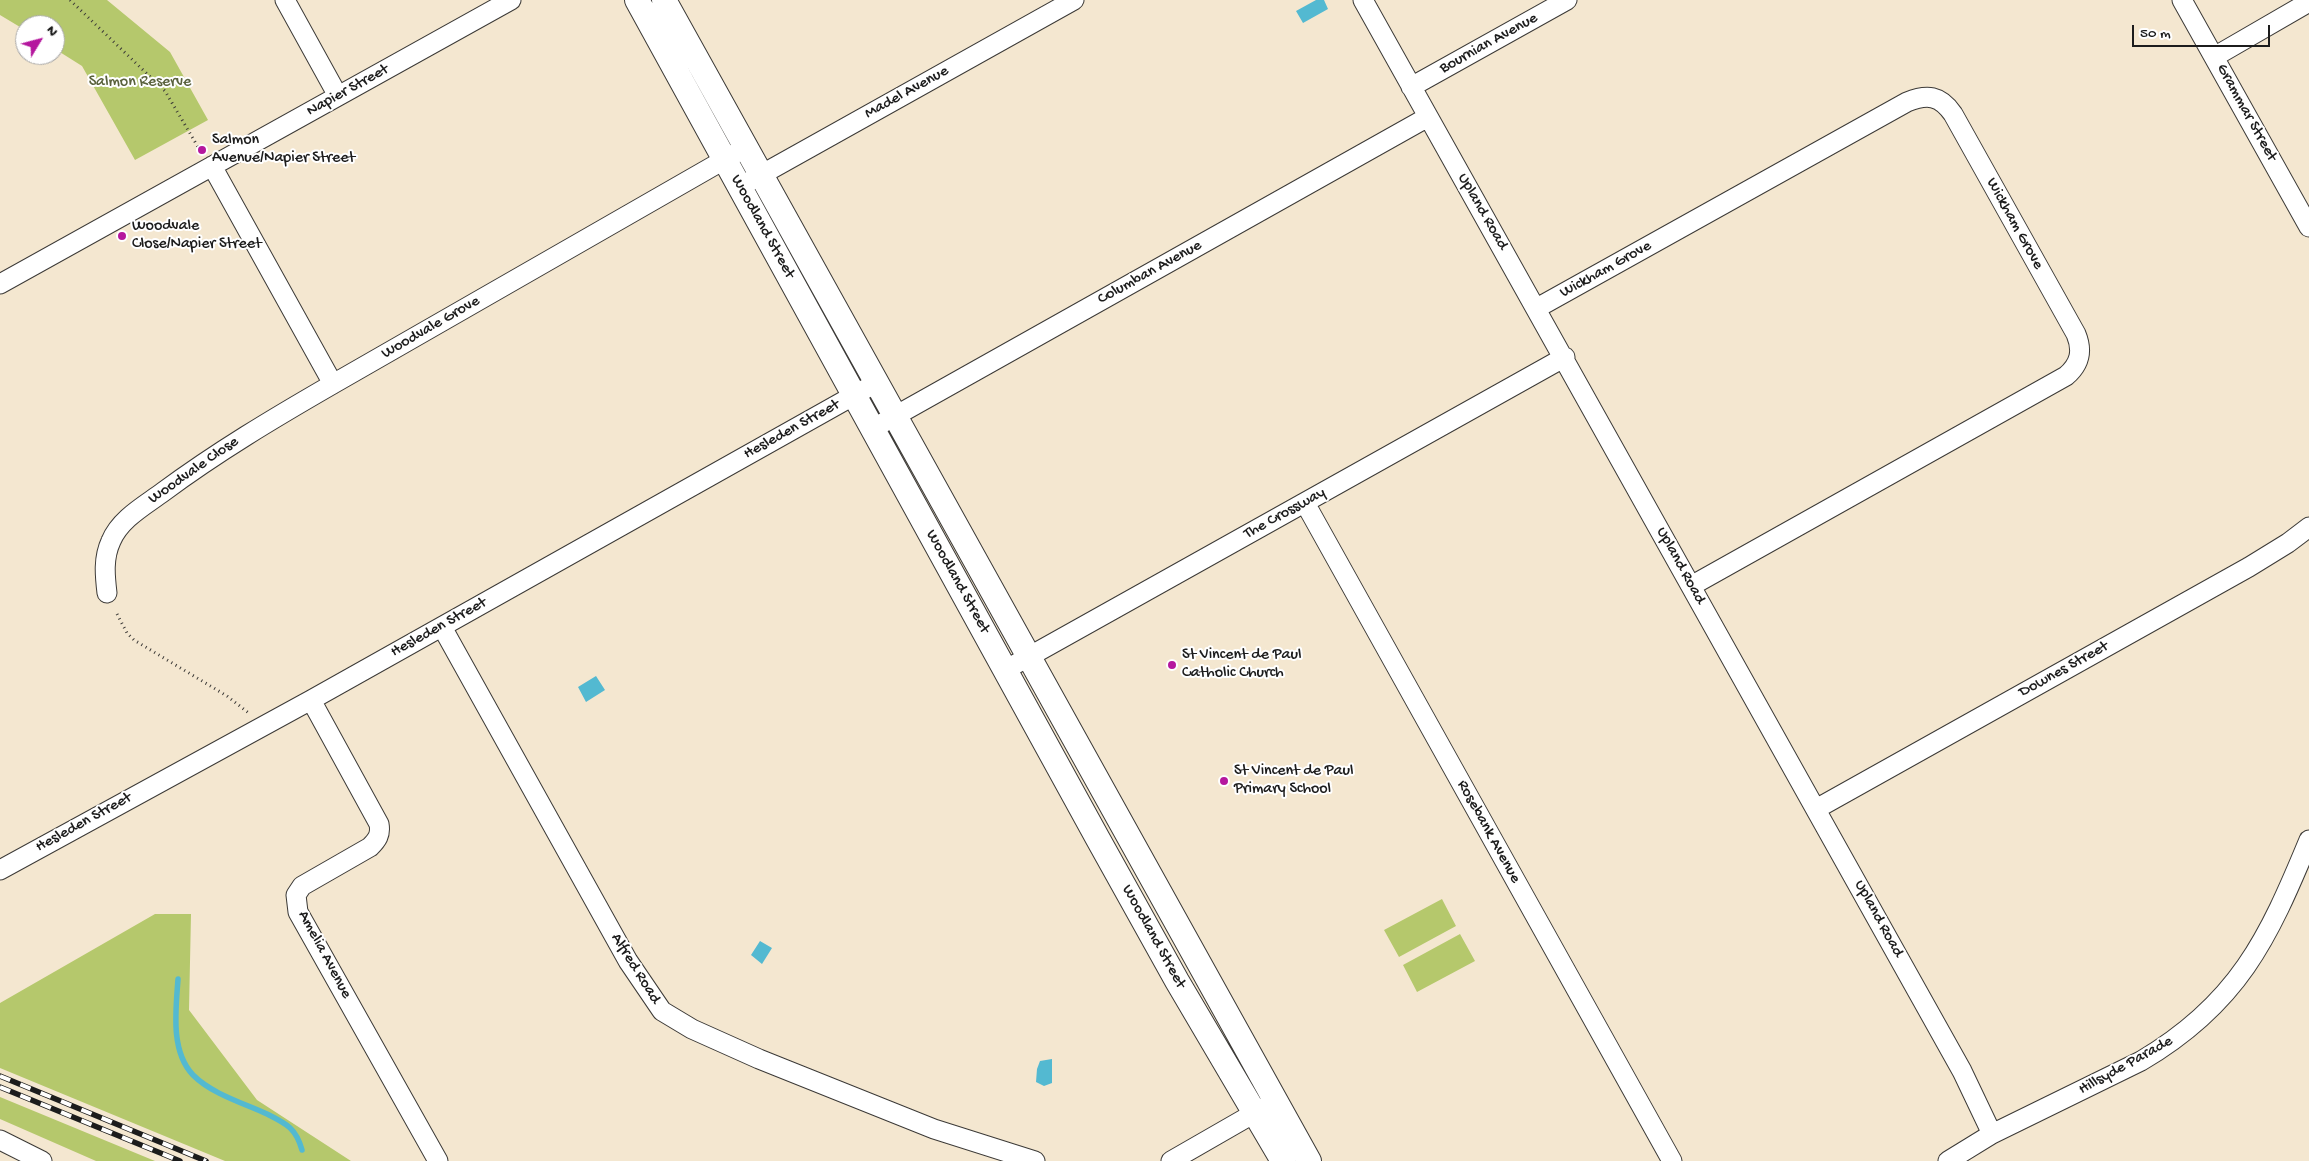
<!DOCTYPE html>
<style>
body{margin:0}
#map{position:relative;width:2309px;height:1161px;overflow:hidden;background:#f4e7d0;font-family:"Gochi Hand",sans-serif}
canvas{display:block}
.north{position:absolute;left:15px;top:15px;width:50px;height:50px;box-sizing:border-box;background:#fff;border:1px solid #a4a4a4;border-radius:50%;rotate:53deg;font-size:14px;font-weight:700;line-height:20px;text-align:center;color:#1c1c1c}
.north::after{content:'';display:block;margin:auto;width:18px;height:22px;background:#b5179e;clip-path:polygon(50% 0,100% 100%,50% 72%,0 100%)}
.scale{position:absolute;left:2132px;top:25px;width:138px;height:22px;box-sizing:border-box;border:2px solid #1c1c1c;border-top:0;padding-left:6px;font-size:15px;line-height:18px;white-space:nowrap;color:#1c1c1c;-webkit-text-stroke:4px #fff;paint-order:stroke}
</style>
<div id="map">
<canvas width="2309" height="1161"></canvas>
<div class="north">N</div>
<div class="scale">50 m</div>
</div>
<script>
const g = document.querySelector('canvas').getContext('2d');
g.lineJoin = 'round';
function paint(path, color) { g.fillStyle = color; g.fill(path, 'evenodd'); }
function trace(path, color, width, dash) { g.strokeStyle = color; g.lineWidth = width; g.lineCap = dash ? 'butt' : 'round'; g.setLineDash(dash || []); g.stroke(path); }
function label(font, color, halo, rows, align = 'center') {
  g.font = font + ' "Gochi Hand",sans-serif'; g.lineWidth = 4; g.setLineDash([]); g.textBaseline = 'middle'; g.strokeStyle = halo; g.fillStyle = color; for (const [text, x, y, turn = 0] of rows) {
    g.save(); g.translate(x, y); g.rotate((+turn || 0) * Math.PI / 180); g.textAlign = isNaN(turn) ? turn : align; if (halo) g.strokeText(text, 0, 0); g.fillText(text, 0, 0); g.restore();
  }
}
paint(new Path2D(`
 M0,0H107L170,52L208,120L135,160L82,66L55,49V25H25V30L0,15Z
 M1442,899L1456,926L1399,957L1384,930Z
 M155,914H191L189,1010L257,1100L351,1161H225L0,1068V1003Z
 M1460,934L1475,961L1417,992L1403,965Z
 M0,1097L155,1161H96L0,1119Z`), '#b5c86c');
paint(new Path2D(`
 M1316,0H1324L1328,9L1303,23L1296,11Z
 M596,676L605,690L586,702L578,687Z
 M760,941L772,948L762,964L751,955Z
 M1052,1059V1083L1044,1086L1036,1082L1037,1069L1040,1061Z`), '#53b9d1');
trace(new Path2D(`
 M178,979C176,1009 170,1051 193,1075C212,1094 243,1103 267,1114C287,1124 296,1128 302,1150`), '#53b9d1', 5.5);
const minor = new Path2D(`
 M285,0L338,96
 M1363,0L1962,1071L1992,1134
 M2182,0L2309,227
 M2214,57L2309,2
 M1411,87L1567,0
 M212,166L333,384L736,153
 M750,181L1074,0
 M0,284L511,0
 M1537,308L1907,102C1927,94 1940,95 1953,114L2076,334C2083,351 2080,364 2066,376L1691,586
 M872,429L1428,117
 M1305,503L1672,1161
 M107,593C105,576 103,558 111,541C120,519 144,506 163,492C217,452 274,418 333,384
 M442,627L628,961L662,1011L692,1029L759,1059L934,1129L1035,1161
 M1005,670L1565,357
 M311,700L379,824C381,835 377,840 370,847L302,886L296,895L298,912L438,1161
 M1816,809L2249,567L2288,543L2309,527
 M0,870L311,700L876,383
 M0,1140L42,1161
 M1171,1161L1265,1107
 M1948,1161L1992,1134L2141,1061C2238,1004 2268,939 2309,840`);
const major = new Path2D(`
 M637,0L1098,839L1177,981L1283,1161
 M664,0L1309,1161`);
trace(minor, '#3c3a37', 21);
trace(major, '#3c3a37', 26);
trace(new Path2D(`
 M70,0L165,91L201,152
 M117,614L127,633L134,640L227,696L250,714`), '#3c3a37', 3, [1, 4]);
trace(minor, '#fff', 19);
trace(major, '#fff', 24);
const rail = new Path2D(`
 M0,1076L206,1161
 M0,1087L180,1161`);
trace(rail, '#1c1c1c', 5.5);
trace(rail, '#fff', 4, [11]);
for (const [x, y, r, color] of [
 [202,150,5,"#b5179e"],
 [122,236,5,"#b5179e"],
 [1172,665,5,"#b5179e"],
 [1224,781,5,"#b5179e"]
]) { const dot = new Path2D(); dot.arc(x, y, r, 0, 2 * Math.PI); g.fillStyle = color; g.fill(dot); trace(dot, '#fff', 2); }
label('16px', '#1c1c1c', '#fff', [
 ["Bournian Avenue",1489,44,-29],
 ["Napier Street",348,91,-29],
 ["Madel Avenue",907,93,-29],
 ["Grammar Street",2246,113,61],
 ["Upland Road",1482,212,60],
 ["Wickham Grove",2014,224,61],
 ["Woodland Street",762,227,61],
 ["Wickham Grove",1606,270,-29],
 ["Columban Avenue",1150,273,-29],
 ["Woodvale Grove",431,328,-30],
 ["Hesleden Street",792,430,-29],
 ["Woodvale Close",194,471,-35],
 ["The Crossway",1285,514,-29],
 ["Upland Road",1680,566,61],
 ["Woodland Street",957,582,61],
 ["Hesleden Street",439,628,-29],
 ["Downes Street",2064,670,-29],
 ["Hesleden Street",84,823,-29],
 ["Rosebank Avenue",1488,832,61],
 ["Upland Road",1878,919,61],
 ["Woodland Street",1153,937,61],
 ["Amelia Avenue",324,955,62],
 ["Alfred Road",635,969,58],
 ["Hillsyde Parade",2126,1066,-29]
]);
label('16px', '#59613c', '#fff', [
 ["Salmon Reserve",140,83]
]);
label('16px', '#1c1c1c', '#fff', [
 ["Salmon",212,141],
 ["Avenue/Napier Street",212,159],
 ["Woodvale",132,227],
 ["Close/Napier Street",132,245],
 ["St Vincent de Paul",1182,656],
 ["Catholic Church",1182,674],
 ["St Vincent de Paul",1234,772],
 ["Primary School",1234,790]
], 'left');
</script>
